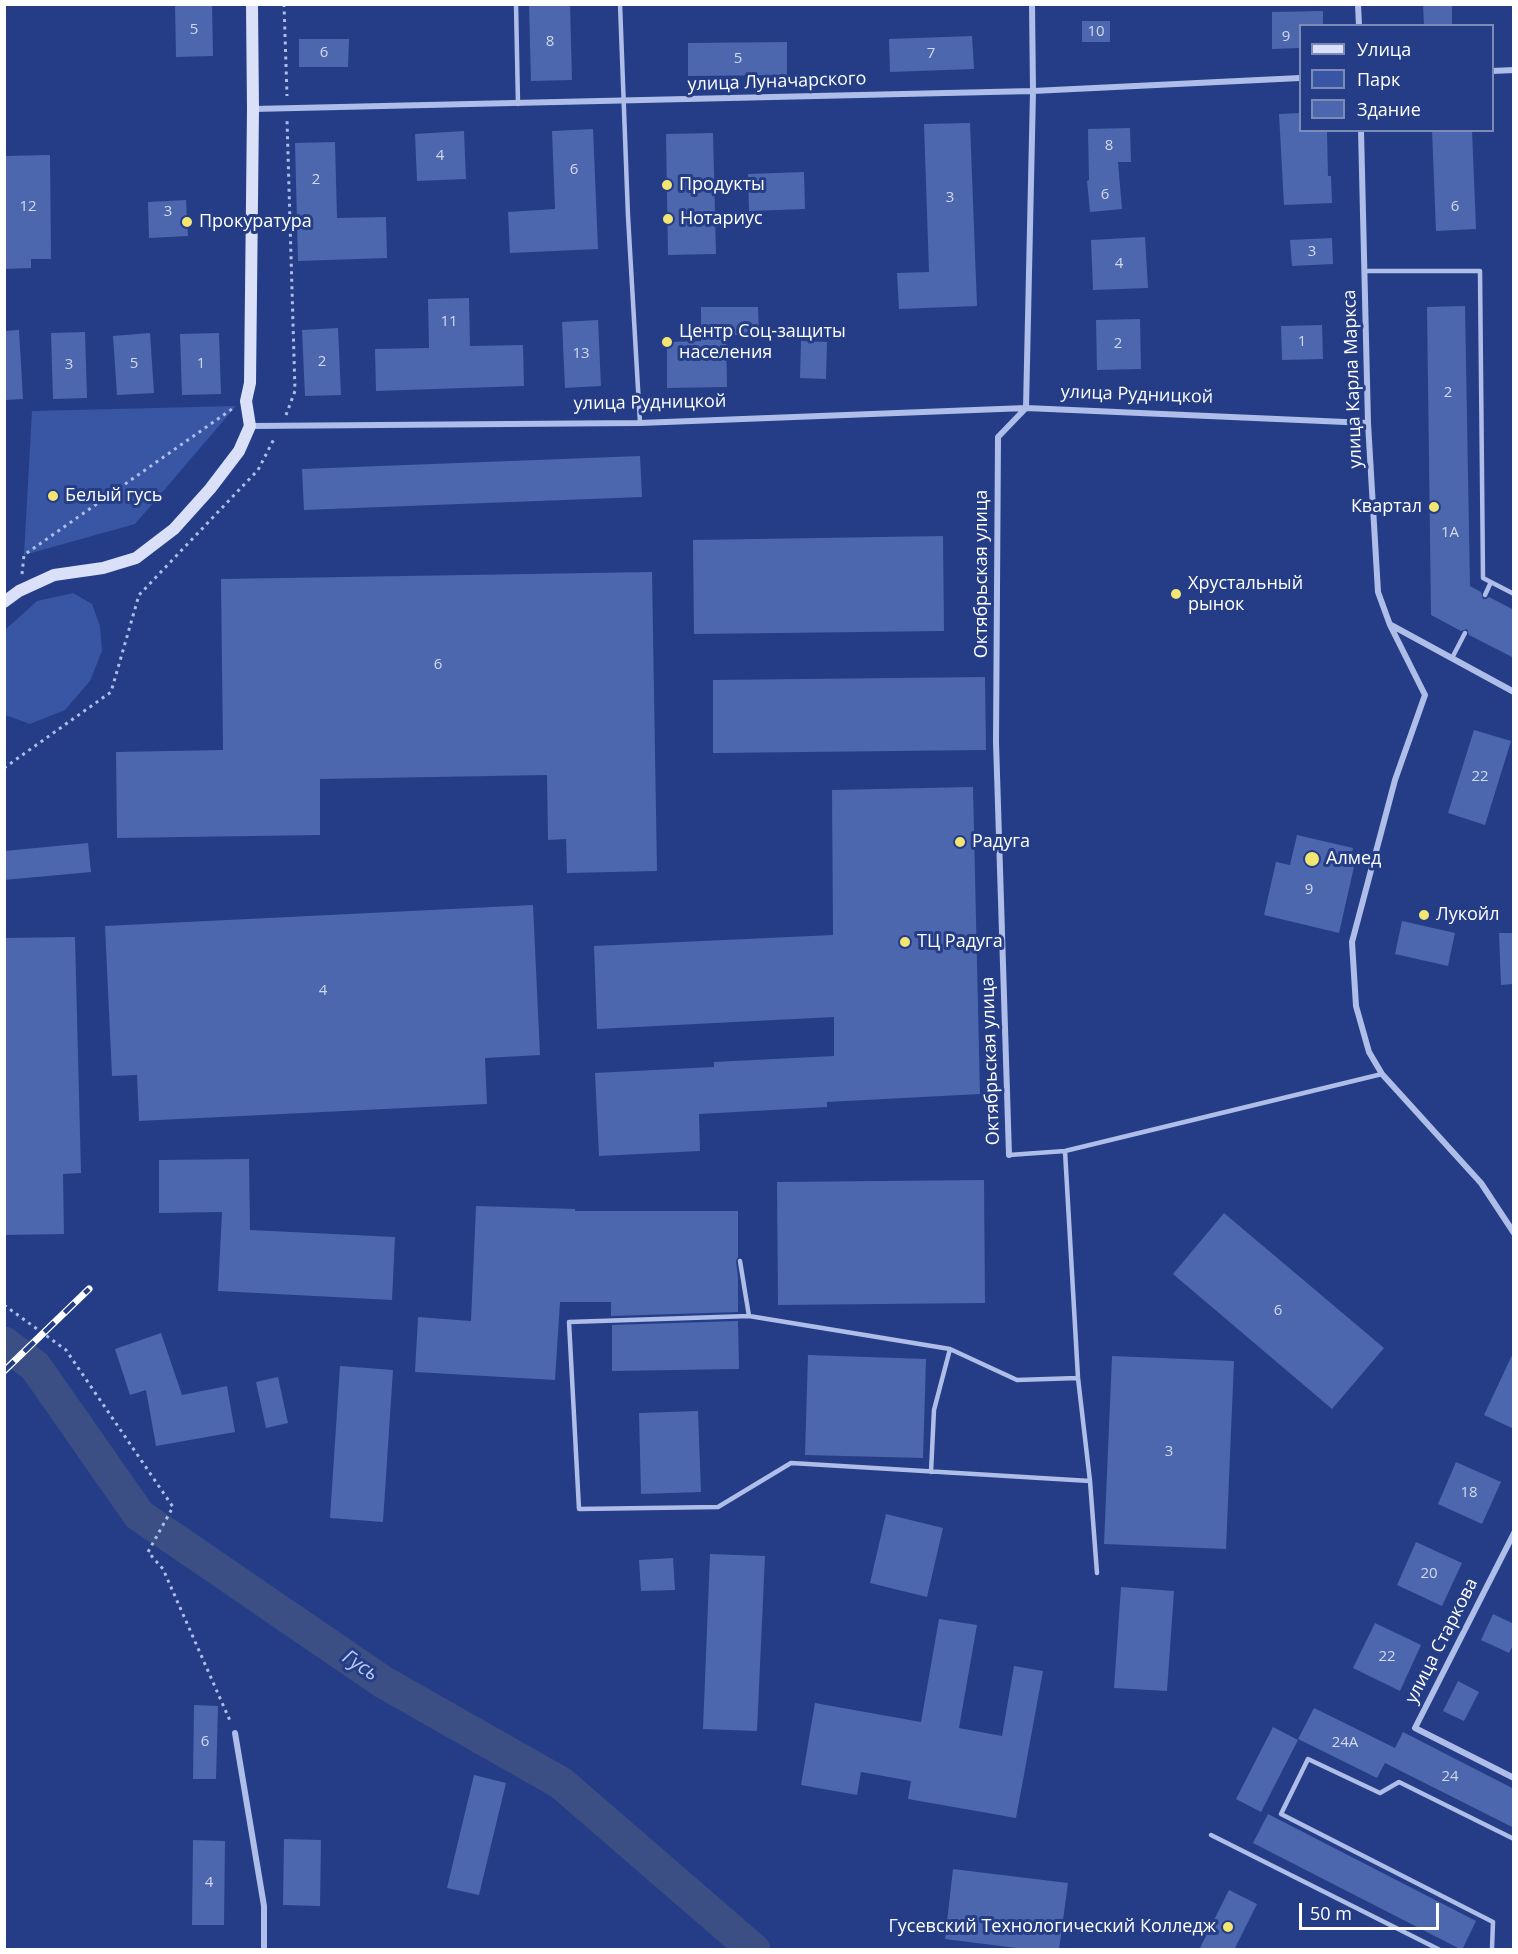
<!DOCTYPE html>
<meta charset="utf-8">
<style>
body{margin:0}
#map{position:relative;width:1518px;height:1954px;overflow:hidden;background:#243d86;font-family:"Open Sans",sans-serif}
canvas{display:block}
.frame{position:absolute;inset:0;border:6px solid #fff;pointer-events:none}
.legend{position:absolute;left:1299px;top:24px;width:195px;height:108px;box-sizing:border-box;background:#243d86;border:2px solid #7c8bb6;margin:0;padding:8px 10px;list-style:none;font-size:18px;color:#fff}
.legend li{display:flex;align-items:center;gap:12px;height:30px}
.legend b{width:30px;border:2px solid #7c8bb6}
.scale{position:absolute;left:1299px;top:1903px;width:140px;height:27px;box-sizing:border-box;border:3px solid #fff;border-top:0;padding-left:8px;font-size:18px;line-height:21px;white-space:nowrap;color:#fff;-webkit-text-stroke:4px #243d86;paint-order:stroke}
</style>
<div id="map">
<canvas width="1518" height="1954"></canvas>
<div class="frame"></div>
<ul class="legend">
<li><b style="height:8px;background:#d9e0f7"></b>Улица</li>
<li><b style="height:16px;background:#3856a3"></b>Парк</li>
<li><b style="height:16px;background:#4c67ae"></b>Здание</li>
</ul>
<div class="scale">50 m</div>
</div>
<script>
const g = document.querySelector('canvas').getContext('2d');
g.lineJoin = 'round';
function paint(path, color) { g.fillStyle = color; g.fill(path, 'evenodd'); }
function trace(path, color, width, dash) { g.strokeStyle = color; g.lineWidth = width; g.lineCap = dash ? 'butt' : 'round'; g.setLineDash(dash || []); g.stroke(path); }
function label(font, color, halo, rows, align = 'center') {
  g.font = font + ' "Open Sans",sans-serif'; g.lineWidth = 6; g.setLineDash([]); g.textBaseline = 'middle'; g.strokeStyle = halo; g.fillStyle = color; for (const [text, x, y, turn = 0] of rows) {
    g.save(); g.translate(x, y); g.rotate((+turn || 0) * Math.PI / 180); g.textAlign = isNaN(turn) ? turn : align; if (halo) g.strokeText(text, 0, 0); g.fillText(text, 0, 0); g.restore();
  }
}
paint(new Path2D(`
 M236,406L135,524L24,555L32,411Z
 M73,593L92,604L100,626L102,651L90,681L65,710L30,724L5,715V630L37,601Z`), '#3856a3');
trace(new Path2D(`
 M4,1343L35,1366L139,1515L383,1682L561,1783L754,1950`), '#3c4f84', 33);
paint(new Path2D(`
 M175,4H212L213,56L176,57Z
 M529,4H570L572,80L531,81Z
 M1423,4H1452V26H1424Z
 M1323,11V26H1300V48L1272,49V12Z
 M1082,21H1110V42H1082Z
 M972,36L974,69L890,72L889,39Z
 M299,39H349L348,67H299Z
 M787,42V75L688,76V43Z
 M1300,113V130H1327L1328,176H1331L1332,203L1284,205L1279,114Z
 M970,123L977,306L899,309L897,273L929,272L924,124Z
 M1130,128L1131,162H1118L1122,209L1090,212L1087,181L1089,180L1088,129Z
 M593,129L598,249L510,253L508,212L555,209L552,131Z
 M1432,130H1472L1476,229L1436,231Z
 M464,131L466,179L417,181L415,134Z
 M713,133L716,254L668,255L666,134Z
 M335,142L337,218L386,217L387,258L298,261L295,143Z
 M50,155L51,259H31V268L4,269V156Z
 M804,172L805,209L749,211L748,174Z
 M186,200L188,236L149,238L148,202Z
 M1145,237L1148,288L1093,290L1091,240Z
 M1332,238L1333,264L1292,266L1290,240Z
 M469,298L470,346L523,345L524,386L376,391L375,349L429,348L428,299Z
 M1465,306L1470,586L1481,592L1483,599H1486L1489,597L1514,610V658L1469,635L1467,629L1461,631L1431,615L1427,307Z
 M701,307H758L759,335H726L727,387L667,388V342L701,341Z
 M1140,319L1141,369L1097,370L1096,320Z
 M598,320L601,386L565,388L562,322Z
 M1322,325L1323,359L1282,360L1281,326Z
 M338,328L341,395L305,396L302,330Z
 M19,330L23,399L4,400V331Z
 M85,332L87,398L53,399L51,333Z
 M150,333L154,393L117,395L113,336Z
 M219,333L221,394L182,395L180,334Z
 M801,341L827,342L826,379L800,378Z
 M640,456L642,497L304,510L302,469Z
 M943,536L944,631L694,634L693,540Z
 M652,572L657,871L567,873L566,839L548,840L547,775L320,779V835L117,838L116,752L223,750L221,579Z
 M985,677L986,750L713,753V680Z
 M1474,730L1511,741L1485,825L1448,813Z
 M973,787L980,1094L827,1102V1107L699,1114L700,1151L599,1156L595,1073L714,1067V1062L834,1056V1017L597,1029L594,946L833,935L832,790Z
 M1297,835L1353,848L1351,857L1356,858L1339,933L1264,915L1276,862L1290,865Z
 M88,843L91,872L4,880V851Z
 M533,905L540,1055L485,1058L487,1104L139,1121L137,1075L112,1076L105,926Z
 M1402,921L1455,933L1448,966L1395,954Z
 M1499,933H1514V984L1501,985Z
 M75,937L81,1173L63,1174L64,1234L4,1235V938Z
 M249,1159L250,1230L395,1237L392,1300L218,1291L222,1212L159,1213V1160Z
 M984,1180L985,1303L778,1305L777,1182Z
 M476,1206L575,1209V1211H738V1257L736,1261L738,1278V1312L611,1316V1302H560L555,1380L415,1372L418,1317L471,1321Z
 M1224,1213L1384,1348L1332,1409L1173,1274Z
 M738,1321L739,1369L612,1371V1325Z
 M161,1333L182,1395L227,1386L235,1432L156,1446L146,1390L130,1395L115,1349Z
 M1514,1351V1429L1484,1415Z
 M808,1355L926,1359L923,1458L805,1455Z
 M1112,1356L1234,1361L1226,1549L1104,1544Z
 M340,1366L393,1370L383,1522L330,1518Z
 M278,1377L288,1423L266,1428L256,1382Z
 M698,1411L701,1492L641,1494L639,1413Z
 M1456,1462L1501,1482L1482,1524L1438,1504Z
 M886,1514L943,1528L927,1597L870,1583Z
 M1416,1542L1462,1563L1442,1606L1397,1585Z
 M710,1554L765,1556L757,1731L703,1729Z
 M673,1558L675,1590L641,1591L639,1560Z
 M1121,1587L1174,1591L1167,1691L1114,1688Z
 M1493,1614L1514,1624V1643L1509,1653L1481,1640Z
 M939,1619L977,1625L959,1728L1002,1736L1014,1666L1043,1671L1016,1818L908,1799L911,1781L861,1772L857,1795L801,1785L815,1703L921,1722Z
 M1375,1623L1421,1645L1400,1691L1353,1668Z
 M1458,1681L1479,1692L1464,1721L1443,1711Z
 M194,1705L218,1706L216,1779H193Z
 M1314,1708L1395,1748L1403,1732L1514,1789V1828L1385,1763L1377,1778L1298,1739Z
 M1273,1727L1298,1740L1261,1812L1236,1799Z
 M474,1775L506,1783L479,1895L447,1888Z
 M1268,1814L1476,1921L1462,1950L1253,1843Z
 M284,1839L321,1840L320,1906L283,1905Z
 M193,1840L225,1841L224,1925H192Z
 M953,1869L1068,1883L1059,1950H1032L945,1939Z
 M1229,1890L1257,1904L1234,1950H1199Z`), '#4c67ae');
trace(new Path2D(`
 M284,4L287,96
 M286,415L295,391L287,120
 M22,574L24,555L232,409
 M4,768L111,692L139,595L258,470L275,437
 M4,1305L66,1350L173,1507L148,1552L163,1569L231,1723`), '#aebee9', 3, [3, 4.5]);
trace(new Path2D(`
 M516,4L518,104
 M620,4L628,216L640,423
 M1365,271H1480L1483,578L1514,594
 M1485,595L1491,582
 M1452,658L1465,633
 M1065,1151L1078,1378L1090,1481L1097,1573
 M1009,1155L1065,1151L1382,1074
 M740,1261L749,1316L569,1322L579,1509L718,1507L791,1463L1090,1481
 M749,1316L950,1349L1017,1380L1078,1378
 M931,1472L934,1410L950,1349
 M1211,1835L1440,1950
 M1492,1948L1493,1922L1281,1814L1308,1759L1380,1793L1399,1782L1514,1839`), '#aebee9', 4.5);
trace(new Path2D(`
 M1358,4L1359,26
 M1492,71L1514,70
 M253,109L1033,91L1300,78
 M1361,130L1368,423L1378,592L1390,625L1425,695L1395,780L1352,942L1356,1006L1369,1052L1382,1074L1481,1183L1514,1233
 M250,426L640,423L1026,408L1368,423
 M1391,625L1514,692
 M1009,1155L996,742L998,437L1026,408L1033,91L1032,4
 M1514,1533L1415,1728L1514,1778
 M235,1733L264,1906V1950`), '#aebee9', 6);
trace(new Path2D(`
 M4,602L19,591L54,575L103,568L136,558L174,529L210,489L239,451L250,426L246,401L250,383L253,109L252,4`), '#d9e0f7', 12);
const rail = new Path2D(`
 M4,1371L89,1289`);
trace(rail, '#fff', 7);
trace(rail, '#243d86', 4.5, [14]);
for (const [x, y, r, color] of [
 [667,185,6,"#f3e572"],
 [668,219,6,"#f3e572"],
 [187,222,6,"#f3e572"],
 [667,342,6,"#f3e572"],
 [53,496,6,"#f3e572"],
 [1434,507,6,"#f3e572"],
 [1176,594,6,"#f3e572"],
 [960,842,6,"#f3e572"],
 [1312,859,8,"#f3e572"],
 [1424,915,6,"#f3e572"],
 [905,942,6,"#f3e572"],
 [1228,1927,6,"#f3e572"]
]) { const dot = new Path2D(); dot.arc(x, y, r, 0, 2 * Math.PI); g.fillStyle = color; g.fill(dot); trace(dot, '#243d86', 2); }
label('15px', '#d2d9eb', null, [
 ["5",194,30],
 ["10",1096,32],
 ["9",1286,37],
 ["8",550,42],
 ["6",324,53],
 ["7",931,54],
 ["5",738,59],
 ["8",1109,146],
 ["4",440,156],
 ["6",574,170],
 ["2",316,180],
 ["6",1105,195],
 ["3",950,198],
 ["12",28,207],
 ["6",1455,207],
 ["3",168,212],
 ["3",1312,252],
 ["4",1119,264],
 ["11",449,322],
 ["1",1302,342],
 ["2",1118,344],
 ["13",581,354],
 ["2",322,362],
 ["5",134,364],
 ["1",201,364],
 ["3",69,365],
 ["2",1448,393],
 ["1А",1450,533],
 ["6",438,665],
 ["22",1480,777],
 ["9",1309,890],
 ["4",323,991],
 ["6",1278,1311],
 ["3",1169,1452],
 ["18",1469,1493],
 ["20",1429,1574],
 ["22",1387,1657],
 ["6",205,1742],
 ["24А",1345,1743],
 ["24",1450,1777],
 ["4",209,1883]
]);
label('18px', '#fff', '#243d86', [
 ["улица Луначарского",777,82,-2],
 ["улица Карла Маркса",1353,379,-92],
 ["улица Рудницкой",1137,395,2],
 ["улица Рудницкой",650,403,-1],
 ["Октябрьская улица",982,574,-90],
 ["Октябрьская улица",991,1061,-92],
 ["улица Старкова",1442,1641,-63]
]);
label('18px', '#fff', '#243d86', [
 ["Продукты",679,185],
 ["Нотариус",680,219],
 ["Прокуратура",199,222],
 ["Центр Соц-защиты",679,332],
 ["населения",679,353],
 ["Белый гусь",65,496],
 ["Квартал",1422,507,"right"],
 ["Хрустальный",1188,584],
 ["рынок",1188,605],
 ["Радуга",972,842],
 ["Алмед",1326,859],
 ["Лукойл",1436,915],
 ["ТЦ Радуга",917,942],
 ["Гусевский Технологический Колледж",1216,1927,"right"]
], 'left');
label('italic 20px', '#bac9f0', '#243d86', [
 ["Гусь",360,1666,34]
]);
</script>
